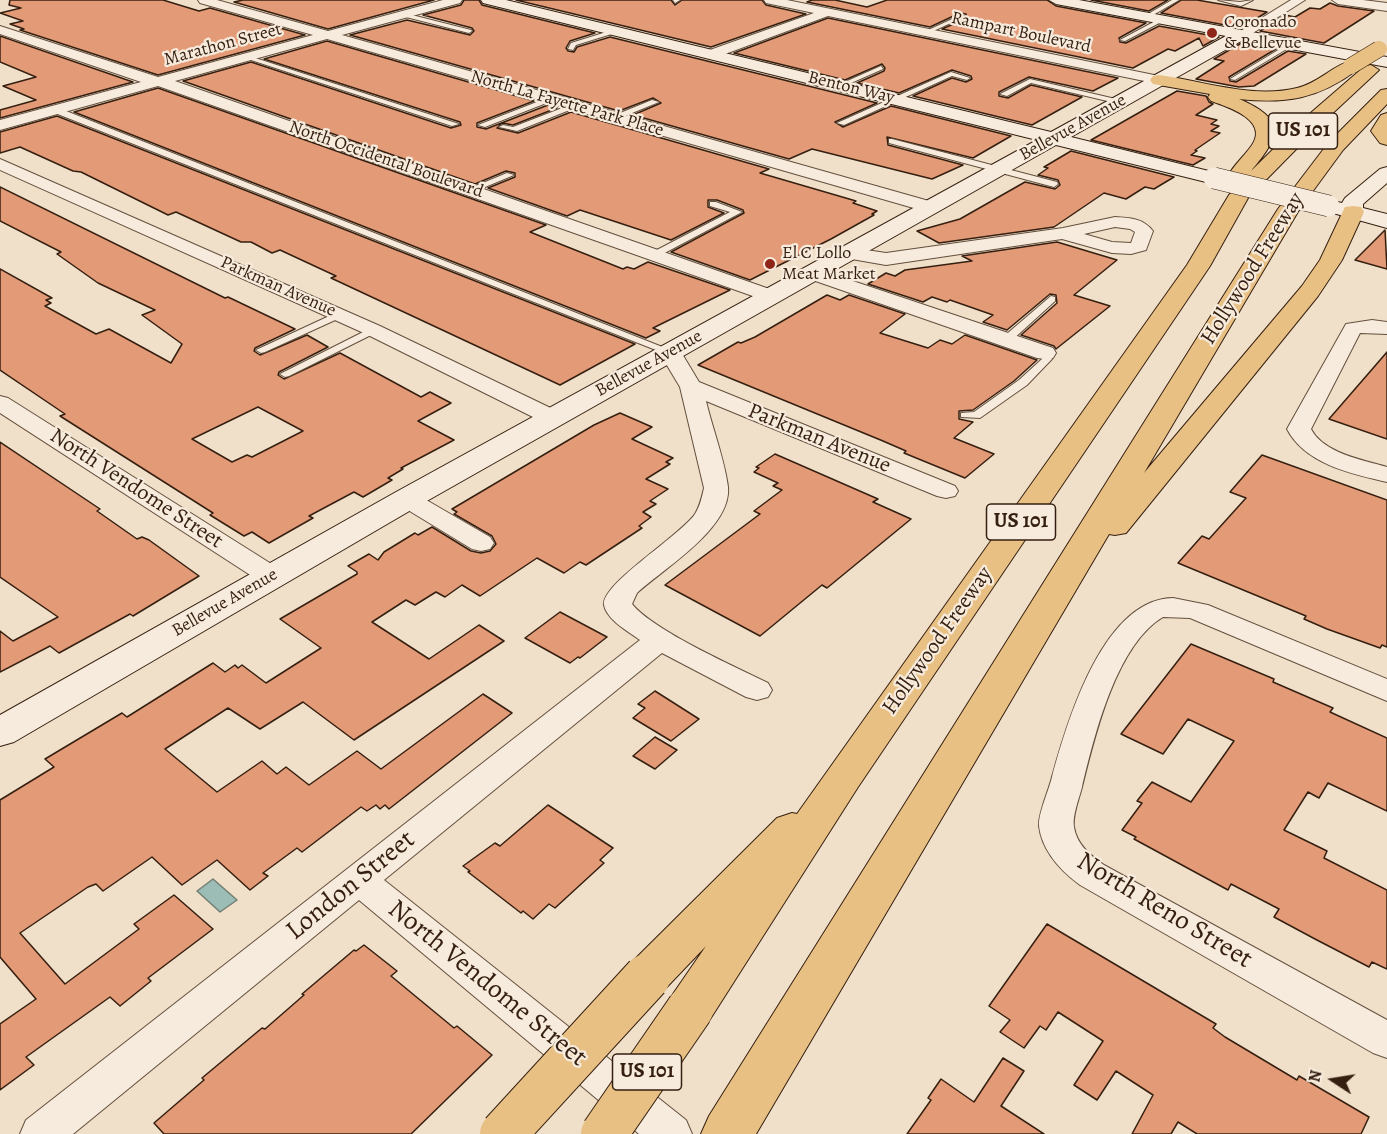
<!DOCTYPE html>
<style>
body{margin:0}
#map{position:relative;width:1387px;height:1134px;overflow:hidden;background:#f1e0c9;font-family:Alegreya,serif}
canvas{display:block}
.north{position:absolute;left:1303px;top:1050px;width:60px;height:60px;-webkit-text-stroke:4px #f6ebdc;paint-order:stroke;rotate:282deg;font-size:16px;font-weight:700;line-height:24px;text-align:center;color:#351f10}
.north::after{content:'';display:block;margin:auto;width:21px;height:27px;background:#351f10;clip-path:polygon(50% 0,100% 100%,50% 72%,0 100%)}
</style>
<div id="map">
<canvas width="1387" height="1134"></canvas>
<div class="north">N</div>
</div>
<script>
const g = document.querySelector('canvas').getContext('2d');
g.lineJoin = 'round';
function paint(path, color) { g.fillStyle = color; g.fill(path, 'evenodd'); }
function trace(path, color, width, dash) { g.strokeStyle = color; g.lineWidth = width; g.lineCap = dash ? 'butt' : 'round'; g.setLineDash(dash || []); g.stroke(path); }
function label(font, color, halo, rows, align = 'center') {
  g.font = font + ' Alegreya,serif'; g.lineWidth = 4.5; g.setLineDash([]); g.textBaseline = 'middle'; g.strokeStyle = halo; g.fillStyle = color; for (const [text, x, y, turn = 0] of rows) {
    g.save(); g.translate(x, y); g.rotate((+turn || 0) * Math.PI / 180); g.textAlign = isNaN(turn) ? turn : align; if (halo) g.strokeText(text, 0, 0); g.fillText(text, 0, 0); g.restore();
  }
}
const water = new Path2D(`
 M213,879L237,900L220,912L197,891Z`);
paint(water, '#9bbdb5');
trace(water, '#727e73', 1.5);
const building = new Path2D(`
 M10,0H163L199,11L210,8L305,35L158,75L20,30L24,29L10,24L23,21L0,13L21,8L9,5Z
 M243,0H434L328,29L234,2Z
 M464,0H479L482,5L595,33L570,41L566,48L568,51L574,52L577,47L610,37L877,103L835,122L843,127L891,106L1011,136L973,158L887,137L888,145L963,165L932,179L812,149L789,159L633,115L661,103L653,98L619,111L350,35L407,20L470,35L474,31L472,28L423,15L461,5Z
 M516,0H671L675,5L682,0H762L766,5L806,14L711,47Z
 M812,0H835L867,7L887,0H1047L1056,6L1146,23L1119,38L1120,42L1126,43L1159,26L1219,37L1203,46L1199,38L1175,51L1168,49L1133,68L942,29L967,18L966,14L960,13L930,27L807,2Z
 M1091,0H1168L1149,11Z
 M1181,0H1197L1267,12L1241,28L1161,13Z
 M1330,3L1338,6L1374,11L1324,43L1260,31L1285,15L1295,17L1310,8L1320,9Z
 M828,18L1118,78L1093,91L1029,77L999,92V96L1008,98L1031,85L1082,97L1032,125L913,96L952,78L966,82L972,79L971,76L952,70L899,93L857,83L884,71L885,68L882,64L845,80L734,53Z
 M0,36L133,82L0,118V110L36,100L3,86L36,77L0,62Z
 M327,41L534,101L477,123V127L486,129L548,105L557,108L513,125L502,123L497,128L518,133L571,112L769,169L760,173L856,201L853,203L877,211L872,214L874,215L831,239L750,280L671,252L744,213L743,210L717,200H708V207L724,213L671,240L580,210L567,216L488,188L515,177V173L506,171L475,184L183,81L251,62L451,128L461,125L460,122L264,59Z
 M1243,42L1276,49L1229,77L1230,81L1236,82L1288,51L1306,54L1254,86L1239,87L1196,79L1224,61L1214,59Z
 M158,88L546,225L530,232L623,269L627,267L634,269L648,262L730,290L653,328L660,331L646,338L74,112Z
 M1177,91L1206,96L1209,102L1213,104L1196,115L1217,120L1211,124L1219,126L1211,131L1220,133L1195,150L1197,151L1191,155L1205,158L1193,165L1091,140Z
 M57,116L635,344L560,385L331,278L336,276L280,250L272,253L251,242H241L176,212L168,215L81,172L73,171L20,147L0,153V132Z
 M1071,151L1174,177L1154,189L1145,187L1126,199L1104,193L1054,227L939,243L917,231L960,219L1025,182L1055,189L1060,185L1058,180L1038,175L1048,168L1044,167Z
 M0,187L225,298L228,297L295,329L255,348L254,351L260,355L307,335L328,347L279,372L278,375L284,379L340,353L421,397L430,392L451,403L418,421L454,440L401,468L403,469L388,478L392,480L363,497L354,492L309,516L313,518L269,543L252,532L244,536L210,515L213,513L60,416L65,414L0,370V269L52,298L46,300L51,303L45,306L96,334L109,329L171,363L182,344L142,315L155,310L98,283L57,254L61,252L0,221ZM258,407L303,431L252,457L247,455L232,462L192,439Z
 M1385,230L1387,269L1355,260Z
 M1057,242L1117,260L1074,295L1110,306L1056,349L1054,346L1021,335L1057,303L1056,295L1050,294L1007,330L983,322L993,315L950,300L947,302L932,297L923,302L868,284L886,273L895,276L905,270L972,261L962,256Z
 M827,295L840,300L849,295L905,314L880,333L928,348L940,340L952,344L965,335L1037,360L1014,381L973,410L959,411V419L973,422L954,438L994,454L965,478L904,453L906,451L883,441L698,365L738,342L741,343L755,337Z
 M1387,352V439L1329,419Z
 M620,413L652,427L632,439L673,458L666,462L670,464L646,479L668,489L650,501L656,504L643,512L651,517L639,526L642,528L586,565L580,562L564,573L537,558L480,596L462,585L445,597L436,592L415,605L406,600L372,622L429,659L479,625L504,641L354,740L303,702L260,729L228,708L165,749L217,792L262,761L277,774L286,767L309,785L357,751L381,769L483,694L512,713L389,809L385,805L380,809L376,805L367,811L361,807L302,852L297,848L263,873L268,876L250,890L217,860L182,885L152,857L103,891L96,884L88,887L20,933L65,984L139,929L134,924L174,895L213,929L148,978L151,981L120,1006L110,997L26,1057L34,1065L0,1090V1024L36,999L0,957V800L54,767L45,759L122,713L127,717L213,663L225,672L235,665L238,668L242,665L266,683L321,648L280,619L357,574V572L348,566L369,554L378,560L384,552L415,533L418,535L432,527L471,551L481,553L490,551L496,544L492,536L454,514L457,512L452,509L594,425Z
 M0,442L100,509L97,511L137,539L142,537L149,540L199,576L133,616L130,614L59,653L50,646L0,672V631L13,641L58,617L0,577Z
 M775,454L878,499L873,502L911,519L827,588L822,585L760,636L665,585L760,514L754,511L782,490L773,486L778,483L754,472L759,468L756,467Z
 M1262,455L1387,500V647L1382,645L1380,648L1327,629L1304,619L1306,616L1178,563L1202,536L1209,539L1246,498L1230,492Z
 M560,612L607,637L580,658L578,657L570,663L525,638Z
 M1191,644L1274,679L1273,682L1333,708L1330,712L1387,738V811L1328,783L1319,798L1308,792L1284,830L1327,851L1324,858L1387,890V969L1372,962L1369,967L1315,939L1274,917L1279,909L1231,884L1228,890L1134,839L1136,837L1122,830L1142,803L1137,801L1152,782L1191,802L1234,741L1188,719L1163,754L1121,734Z
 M655,691L699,719L671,741L633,718L645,708L638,704Z
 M655,737L677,750L655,769L633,756Z
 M548,805L613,848L600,860L604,863L555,908L549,904L533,919L523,911L521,913L468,872L470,871L463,866L495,843L500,846Z
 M1047,924L1216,1024L1213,1028L1225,1037L1297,1080L1299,1076L1369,1117L1361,1134H1197L1178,1122L1171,1134H1132L1153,1095L1116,1071L1097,1100L1074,1085L1103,1041L1058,1012L1046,1030L1040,1026L1024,1048L1000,1032L1010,1020L989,1006Z
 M364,945L397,971L391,976L454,1028L457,1026L492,1055L411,1134H164L154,1123L204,1080L202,1078L262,1028L265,1029L304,995L302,994L354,950L356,951Z
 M1003,1058L1024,1071L1001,1106L1044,1134H907L931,1100L928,1098L941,1079L974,1102Z`);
paint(building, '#e39a77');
trace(building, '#351f10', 1.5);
const lane = new Path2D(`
 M673,0H680L675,3Z
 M1172,0H1179L1148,18L1143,17Z
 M1218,0L1240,2L1253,0L1241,6Z
 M404,13L471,30L472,31L469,33L402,16Z
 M961,15L966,16L929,33L924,32Z
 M1161,18L1163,21L1125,41L1120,40Z
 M616,29L618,32L576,45L573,50L568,49L571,43Z
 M1290,43L1295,44L1235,80L1230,79Z
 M245,56H249L459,124L452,126L245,58Z
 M881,66L883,69L842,87L836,86Z
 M951,72L970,78L967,80L952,76L844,125L837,123Z
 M1030,79L1120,100L1124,102L1120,104L1031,83L1007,96L1000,94Z
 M547,98L554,100L485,127L478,125Z
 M652,100L659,102L615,120L608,118Z
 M570,105L577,107L517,131L499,127L503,125L513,127Z
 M50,107H56L675,352L670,355L666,354L50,111Z
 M892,139L1057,182L1058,184L1054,187L889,143V139Z
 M507,173L514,175L473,192L466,190Z
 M710,202H716L742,212L657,257H651V253L730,212L710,206Z
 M1051,296L1055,297V301L1010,342H1002V338Z
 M340,311L344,312V316L265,352L261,353L256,350Z
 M373,327L377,328V332L289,376L285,377L280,374Z
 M1045,350L1049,351L1052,359L1027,385L980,418L961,417V413L974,412L1019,380L1042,359L1040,353Z`);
const street = new Path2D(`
 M198,0H217L328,31L443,0H462L460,3L342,35L936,203L939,207L936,211H924L327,39L175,81L778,292L781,296L778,300H764L158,86L0,130V120L141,82L0,34V26L158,77L313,35L200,3Z
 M764,0H787L1159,76L1166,80L1159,84L828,16L717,57H707L705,54L707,51L814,13L766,3Z
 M1291,0H1305L1245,38L1240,39L1234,35Z
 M1332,0H1363L1387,3V11L1338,4Z
 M0,159L380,326L561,413L565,418L561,423L553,425L545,423L366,334L0,170Z
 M1115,217C1130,218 1143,218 1153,231L1146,250L1131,254L1112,253L1062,239L886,265L840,257L838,253L840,249L847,247L886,253L1063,228ZM1115,227L1130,229L1135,232L1131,243L1112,242L1084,234Z
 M811,267L1053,348L1056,353L1053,358L1045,359L1037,358L804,277L801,273L804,269Z
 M1372,320L1387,322V334L1360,333L1311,429C1323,453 1363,460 1387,467V482C1352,474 1305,464 1287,429L1346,324Z
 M670,346L678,347L699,382L955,486L958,491L955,496L946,498L937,496L706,401C712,427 725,461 728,487C732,528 663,569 637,593L632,604C654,631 734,666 768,683L772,690L768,697L757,700L746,697L662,653L384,880L686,1120L692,1134H639L359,900L73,1134H20L26,1120L640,640C629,632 607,620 604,605C601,584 680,536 695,514C700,506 702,497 704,488L680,387L659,352L662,347Z
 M0,396L8,398L281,570L285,576L281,582L271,584L261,582L0,413Z
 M407,491L416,494L490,537L494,543L490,549L481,551L472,549L398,504L394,499L398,494Z
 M1173,598L1208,605L1387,679V701L1190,618L1163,617C1116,645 1094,737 1082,787C1079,799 1072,816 1074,827C1077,845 1090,855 1104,865L1387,1020V1058L1373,1053L1080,885C1061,871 1042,851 1039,826C1038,814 1049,790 1052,777C1067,722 1103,599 1173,598Z`);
const secondary = new Path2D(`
 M481,0H506L1051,132L1226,36L1056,4L1049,0H1079L1387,57V67L1243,40L1071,137L1221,174L1224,178L1221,182L1214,184L1056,145L418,506L14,742L0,746V715L396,492L1037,140L483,3Z
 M1387,167V183L1363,204V208L1387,214V228L1322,210L1318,206L1322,202L1329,200L1342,203L1345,198L1380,169Z`);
const highway = new Path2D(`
 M1351,61L1359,66L1357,70C1318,99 1286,104 1239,99C1286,119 1281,136 1251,171L1306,117L1365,66L1371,65L1379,70L1320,125L1248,198L1210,266L858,787L707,1024L690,1030L673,1024L666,1009L673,994L706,946L663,991L647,997L631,991L624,977L631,963L777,818L792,813L797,814L1187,265L1229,195L1247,176L1234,175L1231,171C1237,162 1246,154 1252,145C1269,120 1228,107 1211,101L1208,97L1210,94L1153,84L1150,80L1153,76L1159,75C1203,81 1253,99 1297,88C1319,83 1333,65 1351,61Z
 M1387,89V104L1343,150L1299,210L1144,473L1302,286L1320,260L1345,207L1353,206L1361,207L1364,212L1342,260L1318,296L1126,533L1115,535L1109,534L756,1134H701L709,1116L1278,209L1329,142L1381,90Z
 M1387,113V145L1380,143L1371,131L1381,115Z`);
trace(lane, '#644f3e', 2);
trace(street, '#644f3e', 2);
trace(secondary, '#351f10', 2);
trace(highway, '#351f10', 2);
paint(lane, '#f6ebdc');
paint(street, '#f6ebdc');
paint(secondary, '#f6ebdc');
paint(highway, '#e8c084');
const secondaryBridge = new Path2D(`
 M1214,178L1329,206`);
const highwayBridgeFar1 = new Path2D(`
 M1351,66L1379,49`);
const highwayBridge = new Path2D(`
 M503,1134L647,977
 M604,1134L690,1009`);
trace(secondaryBridge, '#351f10', 22, []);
trace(highwayBridgeFar1, '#351f10', 17, []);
trace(highwayBridge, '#351f10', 48, []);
trace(secondaryBridge, '#f6ebdc', 21);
trace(highwayBridgeFar1, '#e8c084', 16);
trace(highwayBridge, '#e8c084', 46);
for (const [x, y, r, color] of [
 [1212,33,6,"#8f2418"],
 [770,264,6,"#8f2418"]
]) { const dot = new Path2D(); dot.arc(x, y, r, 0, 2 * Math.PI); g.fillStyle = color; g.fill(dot); trace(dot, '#f6ebdc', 2); }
label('18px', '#351f10', '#f6ebdc', [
 ["Coronado",1224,23],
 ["& Bellevue",1224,44],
 ["El C Lollo",782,254],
 ["Meat Market",782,275]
], 'left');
label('18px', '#351f10', '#f6ebdc', [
 ["Rampart Boulevard",1021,33,12],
 ["Marathon Street",223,45,-15],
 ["Benton Way",851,88,14],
 ["North La Fayette Park Place",567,104,16],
 ["Bellevue Avenue",1073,128,-29],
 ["North Occidental Boulevard",386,160,19],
 ["Parkman Avenue",278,287,24],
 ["Bellevue Avenue",649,364,-29],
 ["Bellevue Avenue",225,603,-30]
]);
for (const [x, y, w] of [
 [1303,131,69],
 [1021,522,69],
 [647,1072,69]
]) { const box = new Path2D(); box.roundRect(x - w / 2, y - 18, w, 36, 4.5); g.fillStyle = '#f6ebdc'; g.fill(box); trace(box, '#351f10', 1.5); }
label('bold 21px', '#351f10', null, [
 ["US 101",1303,131],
 ["US 101",1021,522],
 ["US 101",647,1072]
]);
label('22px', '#351f10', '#f6ebdc', [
 ["Hollywood Freeway",1253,269,-58],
 ["Parkman Avenue",819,439,22],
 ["North Vendome Street",136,489,33],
 ["Hollywood Freeway",938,641,-55]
]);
label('27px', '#351f10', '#f6ebdc', [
 ["London Street",351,886,-39],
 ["North Reno Street",1164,911,31],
 ["North Vendome Street",487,984,39]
]);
</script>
